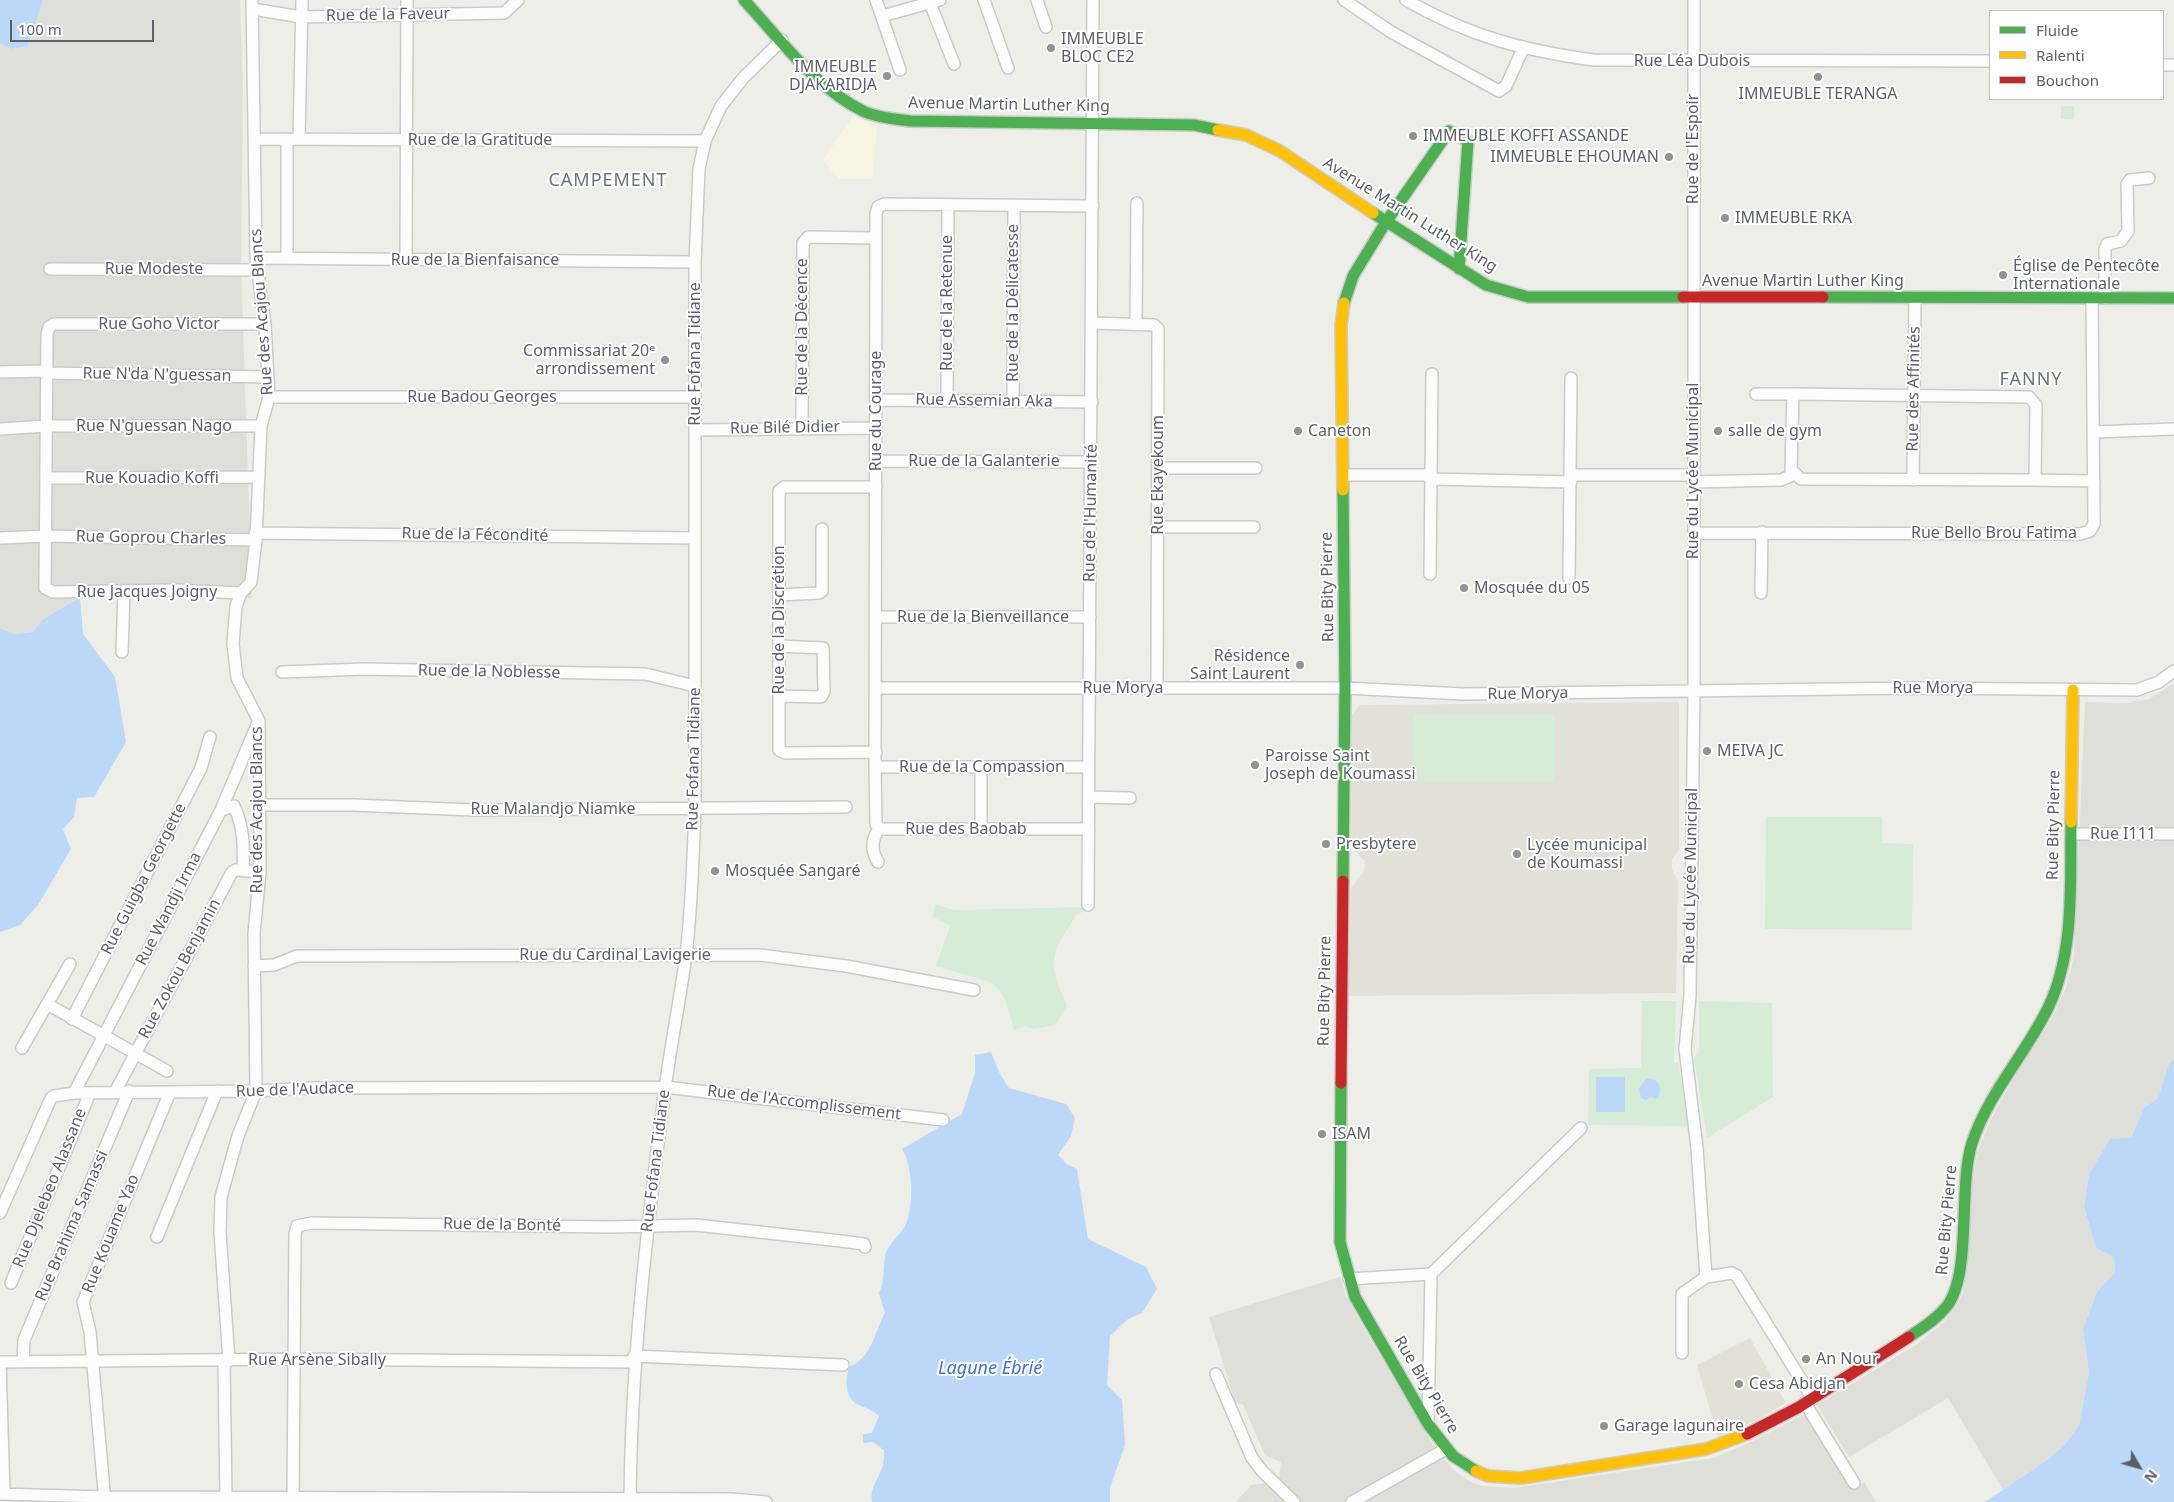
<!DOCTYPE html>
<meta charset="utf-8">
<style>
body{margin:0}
#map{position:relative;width:2174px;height:1502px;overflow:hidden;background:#eeeee9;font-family:"Noto Sans",sans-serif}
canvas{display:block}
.legend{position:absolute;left:1989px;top:10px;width:175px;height:90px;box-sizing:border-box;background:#fff;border:1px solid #bebfc2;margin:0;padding:6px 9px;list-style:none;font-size:15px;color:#5d6067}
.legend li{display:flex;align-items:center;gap:10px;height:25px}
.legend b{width:25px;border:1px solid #bebfc2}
.north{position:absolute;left:2114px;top:1442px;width:50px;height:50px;-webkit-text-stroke:4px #fff;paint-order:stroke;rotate:128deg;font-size:14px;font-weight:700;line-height:20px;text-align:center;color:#5d6067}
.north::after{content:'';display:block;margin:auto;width:18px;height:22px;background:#5d6067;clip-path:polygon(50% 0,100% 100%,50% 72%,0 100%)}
.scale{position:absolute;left:10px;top:20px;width:144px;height:22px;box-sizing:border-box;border:2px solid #5d6067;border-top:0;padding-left:6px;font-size:15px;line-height:18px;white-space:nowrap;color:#5d6067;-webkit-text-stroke:4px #fff;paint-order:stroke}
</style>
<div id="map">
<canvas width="2174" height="1502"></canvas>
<ul class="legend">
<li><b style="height:6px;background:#4caf50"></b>Fluide</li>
<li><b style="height:6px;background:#ffc107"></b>Ralenti</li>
<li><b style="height:6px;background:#c62828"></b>Bouchon</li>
</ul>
<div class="north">N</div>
<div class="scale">100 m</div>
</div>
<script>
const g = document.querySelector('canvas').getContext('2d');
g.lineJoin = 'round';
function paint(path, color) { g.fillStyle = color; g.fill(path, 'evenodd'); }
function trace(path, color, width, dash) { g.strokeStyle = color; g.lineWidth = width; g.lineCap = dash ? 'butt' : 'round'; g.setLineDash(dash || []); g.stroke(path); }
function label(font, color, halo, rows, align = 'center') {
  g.font = font + ' "Noto Sans",sans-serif'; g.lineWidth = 4; g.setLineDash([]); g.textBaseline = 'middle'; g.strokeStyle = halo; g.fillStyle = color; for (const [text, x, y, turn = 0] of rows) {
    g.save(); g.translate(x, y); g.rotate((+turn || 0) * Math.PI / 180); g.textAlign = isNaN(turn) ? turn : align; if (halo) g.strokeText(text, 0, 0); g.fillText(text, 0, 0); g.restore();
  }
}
paint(new Path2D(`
 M853,116L877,127L872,179H839L823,160Z`), '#f7f5e2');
paint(new Path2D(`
 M43,0H240L243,93L241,264L252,598L80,597L42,620L33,632L15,634L0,628V43L12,49L28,46Z
 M2174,683V1059L2169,1064L2158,1098L2144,1108L2131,1138L2089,1174L2084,1207L2096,1248L2114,1257L2115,1272L2097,1292L2083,1329L2089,1373L2079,1425L2066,1443L2050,1458L2003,1490L1948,1398L1849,1457L1817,1405L1916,1345L1943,1323L1958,1304L1963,1293L1968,1265L1972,1190L1977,1153L1992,1117L2012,1081L2052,1019L2065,990L2074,957L2085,702L2128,703L2149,699Z
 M1340,1277L1346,1296L1364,1329L1429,1438L1443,1458L1456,1472L1471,1482L1482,1486L1515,1488L1713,1458L1747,1444L1805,1414L1853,1488L1864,1482L1876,1502H1236L1251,1485L1279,1481L1281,1462L1265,1455L1243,1405L1235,1402L1209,1317Z`), '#dfdfda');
paint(new Path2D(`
 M1679,702V849L1672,859V869L1678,881L1676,993L1348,996L1351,888L1364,871L1365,861L1351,847L1352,715L1360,705Z
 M1750,1338L1786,1403L1757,1420L1718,1437L1697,1365Z`), '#e1e1d8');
paint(new Path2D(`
 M2061,106H2074V119H2061Z
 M1413,714L1555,715L1554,781H1413Z
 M1766,817H1882V843L1913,844L1912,930L1765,929Z
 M935,904L953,910L1093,907L1076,915L1057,946L1053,965L1057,982L1067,1006L1055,1025L1033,1029L1025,1026L1014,1031C1009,1012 1007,994 990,982L936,966L950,926L933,917Z
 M1642,1001H1676L1674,1062L1679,1064L1688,1126L1588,1125L1589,1069L1641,1068Z
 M1699,1001L1772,1003L1773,1097L1707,1138L1694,1058L1699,1051Z`), '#d5ecd6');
paint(new Path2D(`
 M0,0H43L28,46L12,49L0,43Z
 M80,597L83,634L115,677L126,742L94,797L77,798L74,817L63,829L71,849L38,905L20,925L0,932V628L15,634L33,632L42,620Z
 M991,1052L1000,1074L1009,1088L1066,1104L1075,1118L1071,1136L1058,1155L1067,1164L1077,1169L1088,1239L1146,1267L1157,1289L1142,1313L1128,1319L1110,1336L1107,1385L1122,1400L1125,1445L1110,1488V1502H872C869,1480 886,1477 884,1450L873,1442L863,1443V1434L872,1433L879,1416C872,1410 869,1409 861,1406C844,1400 845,1381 849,1367C873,1357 873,1334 885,1313L879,1293C885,1280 883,1270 885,1256C888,1243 901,1235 906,1224C914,1205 913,1166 902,1149L962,1114L975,1073V1055Z
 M2174,1059V1502H1985L2050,1458L2066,1443L2079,1425L2089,1373L2083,1329L2097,1292L2115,1272L2114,1257L2096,1248L2084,1207L2089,1174L2110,1139L2131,1138L2144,1108L2158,1098L2169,1064Z
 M1596,1077H1625V1112H1596Z
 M1646,1079C1659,1077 1663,1088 1658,1099L1650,1097L1646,1100L1641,1098L1639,1088Z`), '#bcd8f8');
const street = new Path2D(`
 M876,0L900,70
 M984,0L1008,68
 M1037,0L1046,27
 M1344,0L1391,32L1499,91L1506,86L1523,49
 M1406,0C1469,36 1521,50 1593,60L1990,61
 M1694,0V690L1690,996L1685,1049L1697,1148L1706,1277L1732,1273L1737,1276L1813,1399
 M930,3L954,64
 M253,9L301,17L504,13L518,0
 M882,16L940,0
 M2163,65H2174
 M255,139L705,141
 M287,139V258
 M299,139L302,0
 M256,258L695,262
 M406,259L407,0
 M50,269L258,270
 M2105,298V249L2107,244L2121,241L2128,231L2127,184L2130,180L2149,178
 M1092,323L1154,325L1158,329L1157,688
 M1136,324L1137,203
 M0,372L46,371
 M46,373L267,377
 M1756,394H1793
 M1793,394L2029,397L2036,405L2035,477L2031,480L1801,479L1791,470Z
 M269,397H695
 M876,400L1092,402
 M947,401L948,205
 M1013,401L1014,206
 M802,428L803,243L808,237L876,238
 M0,429L47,426H261
 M695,430L876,428
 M2094,432L2174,429
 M876,461L1091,462
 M1158,468H1256
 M1343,475H1431
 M1571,475H1692
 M47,478L257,477
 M1431,479L1571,482
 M1913,480L1915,297
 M2031,480L2094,481
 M1693,482L1781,480L1795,474
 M1158,527H1254
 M255,533L694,538
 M1694,533L2080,534L2090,531L2094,524L2092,298
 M0,538L47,536L256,540
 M1430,574L1432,374
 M1569,578L1571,378
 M241,593L174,590L53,592L45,588L47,334L49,327L54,324H265
 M1761,593L1762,532
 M779,595L819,593L822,591V529
 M876,617H1090
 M122,652L124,591
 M282,672L364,669L645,674L695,686
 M876,688H1345L1463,694L1913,688L2137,690L2159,682L2174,671
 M779,696L821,697L824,692L823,648L779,646
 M876,752L785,753L779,750V491L784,487H876
 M875,767H1089
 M1089,797L1130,798
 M260,805H353L474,810L846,807
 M221,810L234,806C244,828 244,846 243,870
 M981,828V767
 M879,829L876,824L875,767L876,213L878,207L884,204L1093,206
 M2071,834H2174
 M878,862C871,851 871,840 879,829H1089
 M1088,905L1093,0
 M254,966L274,965L297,956L760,955L846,966L974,990
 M47,1004L167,1071
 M72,1019L201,768L210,737
 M22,1048L70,964
 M115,1092L232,872L236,870L260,872
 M74,1093L221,810L257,725
 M0,1213L51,1098L54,1096L74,1093L256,1091L314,1088L665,1087L943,1120
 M157,1237L217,1091
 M1431,1274L1581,1128
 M1349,1279L1431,1274L1428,1424
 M11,1283L90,1093
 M1682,1353V1294L1706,1277
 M634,1356L843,1365
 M224,1361L226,1497
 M229,1361L220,1232L221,1197L238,1136L256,1091L254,933L260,872L259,721L237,678L233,644L236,606L241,593L251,582L256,540L261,426L269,397L265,324L256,258L252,0
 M0,1362L294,1359L634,1362
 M0,1362L4,1494
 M23,1362L24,1340L129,1091
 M1216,1374L1252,1458L1262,1471L1294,1502
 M1805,1403L1854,1483
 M0,1494L105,1497L731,1499L766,1502
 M105,1502L90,1332L83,1302L170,1092
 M293,1502L295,1234L297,1226L312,1223L611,1227L696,1225L841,1241L864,1244L865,1247
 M630,1502C631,1363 647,1226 665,1089C671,1044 680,999 686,955C692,906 693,857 695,808V262L699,169L705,141L721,106L744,77L782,40
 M1352,1502L1446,1449`);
const fast = new Path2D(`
 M744,0C780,39 816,89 865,112C879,118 895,119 910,121L1194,125L1218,130
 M1373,213L1486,285L1528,297H1683
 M1823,297L2174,298
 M1344,303L1353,276L1386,222L1449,131L1468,141L1459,269
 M1343,490L1345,688L1343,881
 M1341,1083L1340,1242L1355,1297L1428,1424L1453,1456L1476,1471
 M1909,1337C1922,1328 1937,1319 1947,1306C1972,1273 1958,1187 1972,1143C1988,1094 2025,1055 2048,1008C2075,952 2070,884 2071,822`);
const slow = new Path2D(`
 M1218,130L1246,135L1280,151L1373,213
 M1343,490L1341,325L1344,303
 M2071,822L2073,690
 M1476,1471L1488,1476L1521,1478L1706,1449L1747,1434`);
const jam = new Path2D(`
 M1683,297H1823
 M1341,1083L1343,881
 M1747,1434L1799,1407L1909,1337`);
trace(street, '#cacbc9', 14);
trace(fast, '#cacbca', 14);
trace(slow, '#cacbca', 14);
trace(jam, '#cacbca', 14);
trace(street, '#fcfcfc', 11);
trace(fast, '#4caf50', 11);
trace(slow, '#ffc107', 11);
trace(jam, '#c62828', 11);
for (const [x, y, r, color] of [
 [1051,48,5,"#909294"],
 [887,76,5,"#909294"],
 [1818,77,5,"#909294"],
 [1413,136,5,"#909294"],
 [1669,157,5,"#909294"],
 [1725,218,5,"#909294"],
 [2003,275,5,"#909294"],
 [665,360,5,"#909294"],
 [1298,431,5,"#909294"],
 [1718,431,5,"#909294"],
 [1464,588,5,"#909294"],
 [1300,665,5,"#909294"],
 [1707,751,5,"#909294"],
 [1255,765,5,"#909294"],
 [1326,844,5,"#909294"],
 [1517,854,5,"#909294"],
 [715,871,5,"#909294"],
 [1322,1134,5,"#909294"],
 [1806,1359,5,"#909294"],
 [1739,1384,5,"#909294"],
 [1604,1426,5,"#909294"]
]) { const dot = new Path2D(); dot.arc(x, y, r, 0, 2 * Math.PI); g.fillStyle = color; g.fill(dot); trace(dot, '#fff', 2); }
label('16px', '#5d6067', '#fff', [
 ["Rue de la Faveur",388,15,-1],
 ["Rue Léa Dubois",1692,61],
 ["Avenue Martin Luther King",1009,105,1],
 ["Rue de la Gratitude",480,140],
 ["Rue de l'Espoir",1693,149,-90],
 ["Avenue Martin Luther King",1410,215,32],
 ["Rue de la Bienfaisance",475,260],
 ["Rue Modeste",154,269],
 ["Avenue Martin Luther King",1803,281],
 ["Rue de la Retenue",947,303,-90],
 ["Rue de la Délicatesse",1013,303,-90],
 ["Rue des Acajou Blancs",262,312,-94],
 ["Rue Goho Victor",159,324],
 ["Rue de la Décence",802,327,-90],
 ["Rue Fofana Tidiane",695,354,-90],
 ["Rue N'da N'guessan",157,375,1],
 ["Rue des Affinités",1914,389,-89],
 ["Rue Badou Georges",482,397],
 ["Rue Assemian Aka",984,401,1],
 ["Rue du Courage",876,411,-90],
 ["Rue N'guessan Nago",154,426],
 ["Rue Bilé Didier",785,428,-1],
 ["Rue de la Galanterie",984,461],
 ["Rue du Lycée Municipal",1693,471,-90],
 ["Rue Ekayekoum",1158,475,-90],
 ["Rue Kouadio Koffi",152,478],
 ["Rue de l'Humanité",1091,513,-89],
 ["Rue Bello Brou Fatima",1994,533],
 ["Rue de la Fécondité",475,535,1],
 ["Rue Goprou Charles",151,538,1],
 ["Rue Bity Pierre",1328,587,-91],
 ["Rue Jacques Joigny",147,592],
 ["Rue de la Bienveillance",983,617],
 ["Rue de la Discrétion",779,620,-90],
 ["Rue de la Noblesse",489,672,1],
 ["Rue Morya",1123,688],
 ["Rue Morya",1933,688],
 ["Rue Morya",1528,694,-1],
 ["Rue Fofana Tidiane",694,759,-89],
 ["Rue de la Compassion",982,767],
 ["Rue Malandjo Niamke",553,809],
 ["Rue des Acajou Blancs",257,810,-90],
 ["Rue Bity Pierre",2054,825,-89],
 ["Rue des Baobab",966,829],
 ["Rue I111",2123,834],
 ["Rue du Lycée Municipal",1691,876,-89],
 ["Rue Guigba Georgette",144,879,-63],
 ["Rue Wandji Irma",169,909,-63],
 ["Rue du Cardinal Lavigerie",615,955],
 ["Rue Zokou Benjamin",180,969,-62],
 ["Rue Bity Pierre",1325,991,-89],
 ["Rue de l'Audace",295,1090,-2],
 ["Rue de l'Accomplissement",804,1103,7],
 ["Rue Fofana Tidiane",656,1161,-83],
 ["Rue Djelebeo Alassane",50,1188,-68],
 ["Rue Bity Pierre",1947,1220,-85],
 ["Rue de la Bonté",502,1225,1],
 ["Rue Brahima Samassi",72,1226,-67],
 ["Rue Kouame Yao",111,1234,-68],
 ["Rue Arsène Sibally",317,1360],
 ["Rue Bity Pierre",1426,1385,59]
]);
label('16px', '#5d6067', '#fff', [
 ["IMMEUBLE",1061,39],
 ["BLOC CE2",1061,57],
 ["IMMEUBLE",877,67,"right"],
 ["DJAKARIDJA",877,85,"right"],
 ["IMMEUBLE TERANGA",1818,94,"center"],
 ["IMMEUBLE KOFFI ASSANDE",1423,136],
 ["IMMEUBLE EHOUMAN",1659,157,"right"],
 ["IMMEUBLE RKA",1735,218],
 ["Église de Pentecôte",2013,266],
 ["Internationale",2013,284],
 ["Commissariat 20ᵉ",655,351,"right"],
 ["arrondissement",655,369,"right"],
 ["Caneton",1308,431],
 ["salle de gym",1728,431],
 ["Mosquée du 05",1474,588],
 ["Résidence",1290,656,"right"],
 ["Saint Laurent",1290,674,"right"],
 ["MEIVA JC",1717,751],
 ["Paroisse Saint",1265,756],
 ["Joseph de Koumassi",1265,774],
 ["Presbytere",1336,844],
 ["Lycée municipal",1527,845],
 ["de Koumassi",1527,863],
 ["Mosquée Sangaré",725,871],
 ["ISAM",1332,1134],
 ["An Nour",1816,1359],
 ["Cesa Abidjan",1749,1384],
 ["Garage lagunaire",1614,1426]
], 'left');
g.letterSpacing = '1px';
label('18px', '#6e7279', '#fff', [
 ["CAMPEMENT",608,181],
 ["FANNY",2031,380]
]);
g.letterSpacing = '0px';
label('italic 18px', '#4073cd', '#fff', [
 ["Lagune Ébrié",990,1369]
]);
</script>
